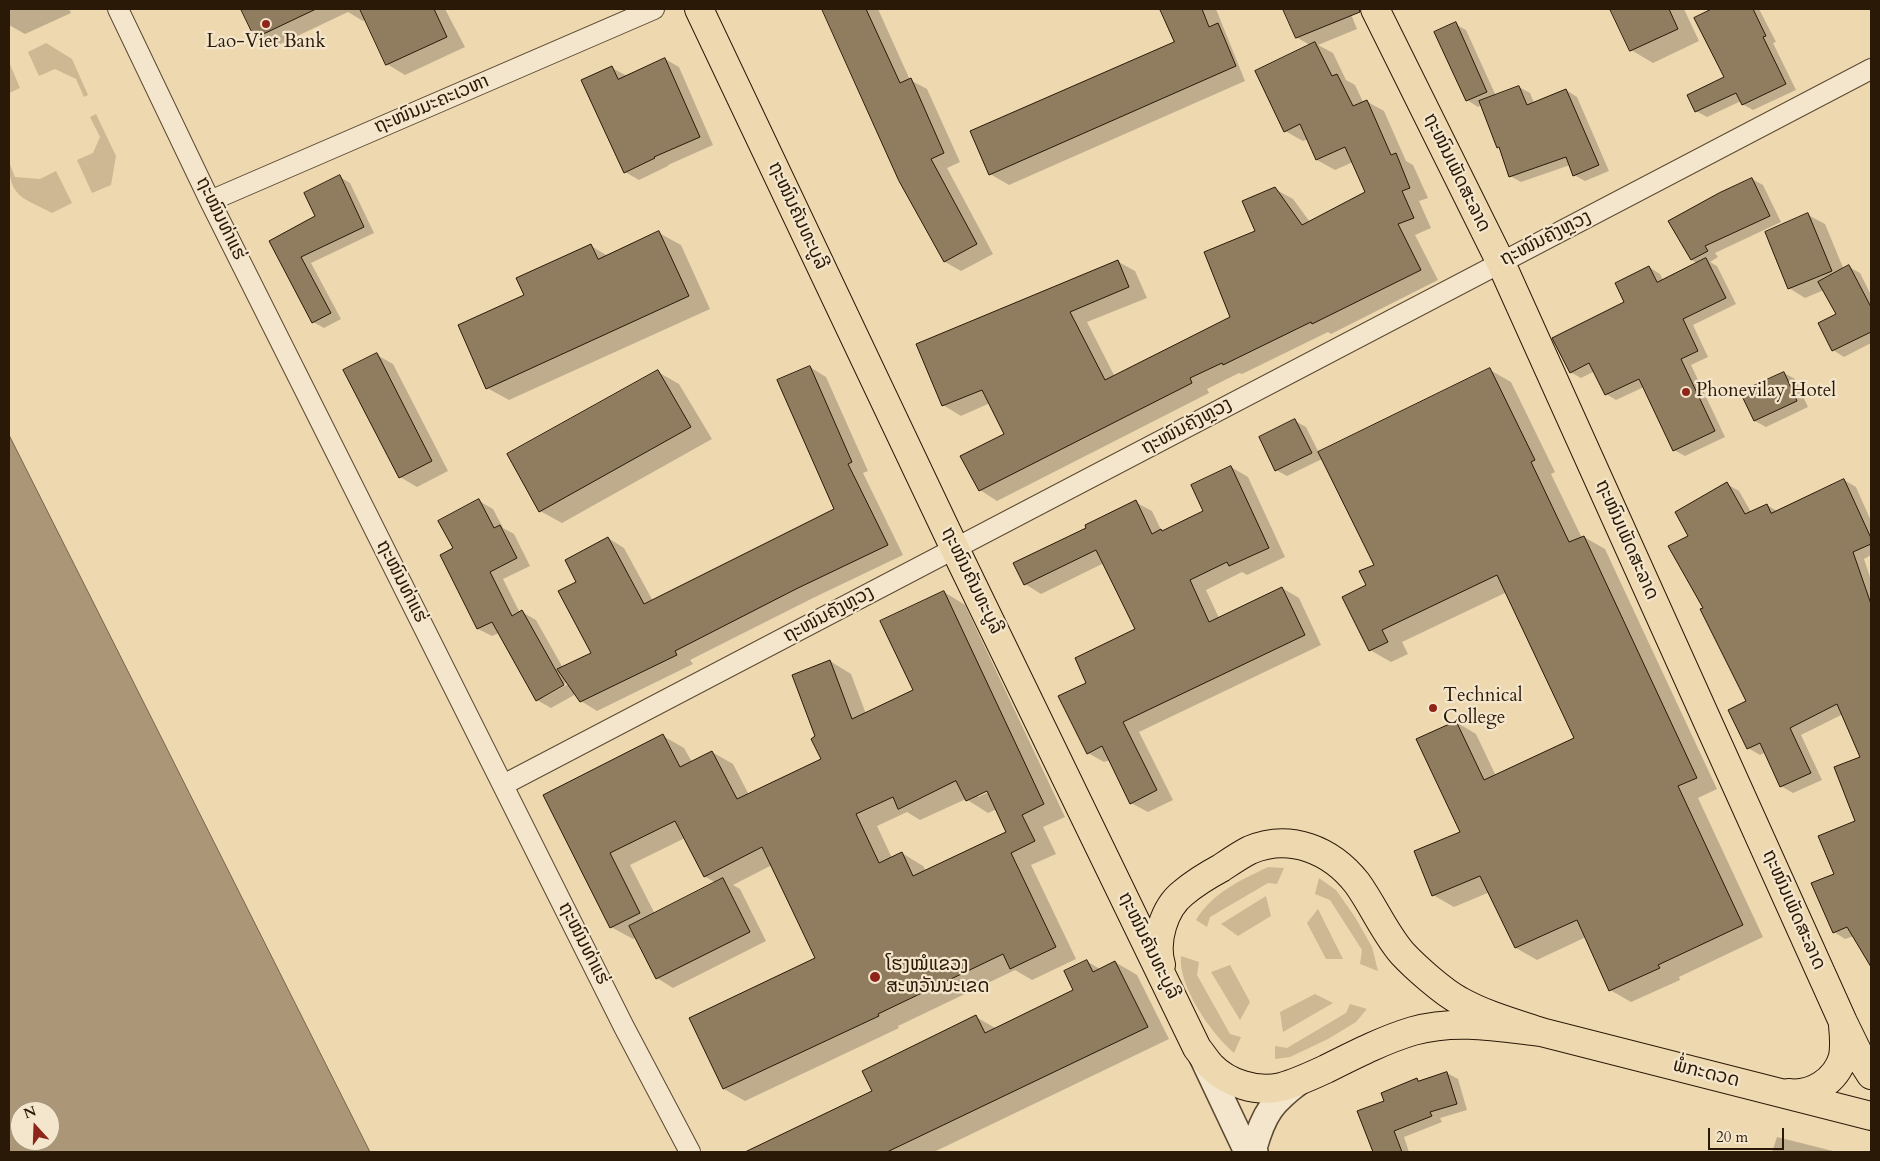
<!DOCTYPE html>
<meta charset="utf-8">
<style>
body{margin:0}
#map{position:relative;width:1880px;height:1161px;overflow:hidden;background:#eed8b0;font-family:Cardo,serif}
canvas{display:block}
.frame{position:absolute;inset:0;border:10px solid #2a1907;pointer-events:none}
.north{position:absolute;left:10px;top:1101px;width:50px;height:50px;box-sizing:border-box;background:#f4e6cc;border:1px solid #a3947d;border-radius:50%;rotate:340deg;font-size:14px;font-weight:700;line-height:20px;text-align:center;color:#2a1907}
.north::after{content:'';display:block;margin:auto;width:18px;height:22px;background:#8f2418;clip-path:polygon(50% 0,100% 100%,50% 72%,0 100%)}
.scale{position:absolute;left:1708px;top:1128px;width:76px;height:22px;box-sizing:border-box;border:2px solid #2a1907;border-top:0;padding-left:6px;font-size:15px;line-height:18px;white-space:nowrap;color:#2a1907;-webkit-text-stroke:4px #f4e6cc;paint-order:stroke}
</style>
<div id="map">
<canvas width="1880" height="1161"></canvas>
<div class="frame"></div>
<div class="north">N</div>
<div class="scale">20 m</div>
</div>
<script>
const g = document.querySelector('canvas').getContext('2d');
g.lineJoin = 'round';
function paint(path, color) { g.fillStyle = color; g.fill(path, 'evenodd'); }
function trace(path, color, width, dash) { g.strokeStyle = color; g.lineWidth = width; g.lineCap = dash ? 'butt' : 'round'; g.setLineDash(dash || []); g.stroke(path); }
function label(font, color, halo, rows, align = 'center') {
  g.font = font + ' Cardo,"Noto Sans Lao",serif'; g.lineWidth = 4.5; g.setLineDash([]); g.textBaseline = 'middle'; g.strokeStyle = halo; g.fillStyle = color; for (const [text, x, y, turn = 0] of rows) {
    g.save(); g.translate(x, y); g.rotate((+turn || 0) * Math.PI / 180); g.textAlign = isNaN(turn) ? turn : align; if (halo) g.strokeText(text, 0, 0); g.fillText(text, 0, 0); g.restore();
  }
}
paint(new Path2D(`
 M46,43L72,59L88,95L84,97L76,79L55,69L39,76L28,52Z
 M9,62L20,88L9,93Z
 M96,114L116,156L111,185L92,193L77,160L93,153L100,137L90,117Z
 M9,162L15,177L40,179L56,171L72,203L52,213C24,198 9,198 9,162Z
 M1268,867L1284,868L1277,884L1268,883L1210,917L1207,927L1196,920C1212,893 1241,880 1268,867Z
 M1319,878L1336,890L1355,917L1372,947L1378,971L1360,964L1362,950L1330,900L1315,894Z
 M1266,896L1271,916L1238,936L1221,924Z
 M1318,909L1343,959H1326L1307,923Z
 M1181,956L1199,962L1197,975L1230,1034L1241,1037L1234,1053C1212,1034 1178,987 1181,956Z
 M1230,965L1250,1002L1240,1020L1211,972Z
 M1315,994L1333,1003L1283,1032L1280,1012Z
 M1350,1004L1367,1009L1356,1022L1328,1039L1290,1057L1275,1059V1046L1287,1048L1346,1013Z`), '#cdb893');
const water = new Path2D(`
 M9,435L370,1152H9ZM20,1111H50V1141H20Z`);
paint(water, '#ab9777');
trace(water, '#77654a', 1);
paint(new Path2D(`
 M9,9H69L71,13L25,34L9,25Z
 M243,9H445L465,47L405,75L387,64L367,19L363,21L348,12L274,47L256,37Z
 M824,9H878L910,80L927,89L960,162L947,168L993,254L961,271L945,262L901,181Z
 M1161,9H1216L1245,81L1009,185L990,174L1175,43Z
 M1285,9H1349L1357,29L1318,45L1333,53L1346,80L1355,85L1363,102L1366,101L1384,111L1406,161L1413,165L1428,198L1419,201L1431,228L1415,235L1438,280L1331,334L1328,332L1242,374L1239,373L1207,389L1209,393L997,501L980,490L1006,434L990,403L961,416L943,405L1117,261L1135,271L1147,298L1087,322L1115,377L1232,317L1256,231L1275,189L1293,199L1310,222L1366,193L1353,162L1335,170L1317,160L1308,139L1303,141L1285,131L1310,45L1296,37Z
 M1612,9H1684L1699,41L1653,63L1631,50Z
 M1715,9H1759L1776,42L1773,43L1796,90L1753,110L1742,104L1741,101L1707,117L1696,111L1726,77L1696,18Z
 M1455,24L1466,30L1496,96L1519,87L1530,93L1534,103L1566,90L1577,97L1609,171L1585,181L1574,175L1570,165L1521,182L1510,176L1500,148L1498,147L1482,105L1478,107L1467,100Z
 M665,59L679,67L713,145L668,165V166L639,180L625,172L612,68L627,76Z
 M340,177L350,183L374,233L311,263L341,319L324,328L313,322L271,241L317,217Z
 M1752,179L1763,185L1781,222L1715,253L1718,257L1710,262L1717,266L1736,304L1693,325L1708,357L1691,365L1725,437L1685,456L1674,450L1644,387L1616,400L1606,394L1595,371L1581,378L1570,372L1626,302L1649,267L1660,274L1663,280L1698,264L1692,260Z
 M1808,215L1825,224L1844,270L1849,267L1860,273L1871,295V343L1844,357L1833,350L1820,324L1837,315L1824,290L1805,298L1789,288Z
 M659,233L681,245L710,309L509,400L487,388L525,295L591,246L608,256Z
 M377,355L393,364L448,471L417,487L400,477Z
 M810,367L826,377L868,471L863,473L903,555L813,598L690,660L693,664L597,711L581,701L576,694L551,708L537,700L499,633L492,636L478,629L441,556L455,549L479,501L493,509L503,528L514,534L530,566L503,579L520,613L522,612L536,620L563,668L593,653L578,583L608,538L624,548L653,601L835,509ZM569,681L570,683L542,698V696Z
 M1490,370L1511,382L1555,472L1551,474L1582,538L1584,537L1605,549L1717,789L1698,798L1763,937L1679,977L1680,980L1631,1002L1610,990L1586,937L1537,960L1516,948L1490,892L1454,907L1433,895L1461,833L1456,722L1476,734L1496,776L1575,739L1507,592L1402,642L1408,654L1391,662L1370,650L1368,586L1375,565L1322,459L1287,476L1276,470L1295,421L1306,427L1319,453Z
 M658,372L679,384L712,439L562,523L540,511Z
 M1784,373L1795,379L1808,407L1766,427L1755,421Z
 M1231,467L1248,477L1285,557L1247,575L1242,572L1206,590L1219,618L1282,588L1299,598L1321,645L1139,732L1173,800L1148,812L1131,803L1110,760L1104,762L1088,753V683L1137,630L1104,563L1041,594L1025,584L1088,529L1135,502L1152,511L1162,532L1205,511Z
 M1844,480L1856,487L1871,521V555L1864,559L1871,580V961L1868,958L1854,936L1845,939L1834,932L1836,875L1856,822L1861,758L1843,714L1801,735L1822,780L1793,793L1781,786L1766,752L1760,755L1748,748V702L1704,609L1689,536L1727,484L1739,491L1751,512L1767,505L1777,511Z
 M944,592L965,605L1065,817L1043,827L1056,854L1031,865L1076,959L1032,980L1015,970L898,1026L899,1028L745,1101L724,1089L691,1018L817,959L772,865L733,885L740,889L766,941L673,988L657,978L636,937L633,939L611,927L545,796L663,736L684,748L692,762L712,752L733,764L749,795L822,760L817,737L830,661L851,674L866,714L915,690ZM992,787L993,790L978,797V794ZM966,799L988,813L997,809L1008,833L926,871L923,866L902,853L892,858L877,826L907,812L920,820ZM685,838L704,876L716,883L655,914L630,865Z
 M1086,961L1100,969L1115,962L1137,975L1169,1039L934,1152H748L874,1092L976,1017L997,1029L1075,990Z
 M1447,1073L1458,1079L1467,1110L1440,1118L1442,1122L1404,1137L1409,1152H1374L1359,1112L1386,1101L1417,1080L1420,1081Z
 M1777,1137L1837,1152H1772Z`), '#0003');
const building = new Path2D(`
 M241,9H316L255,38Z
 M360,9H434L447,37L386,65Z
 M822,9H866L900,83L911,78L944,153L931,159L977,244L944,262L899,181Z
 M1160,9H1202L1209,27L1218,23L1236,66L989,175L970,131L1174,42Z
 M1283,9H1359L1360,12L1296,38Z
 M1610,9H1669L1678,29L1630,51Z
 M1712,9H1753L1766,36L1763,37L1786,84L1742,105L1736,93L1695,112L1687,95L1724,77L1694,18Z
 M1456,22L1487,92L1466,101L1434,32Z
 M1315,42L1332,76L1337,74L1353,106L1367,100L1391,155L1396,153L1410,188L1402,191L1414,218L1398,224L1421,270L1312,324L1311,322L1223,365L1222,363L1190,378L1192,383L979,491L960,456L1004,434L982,390L942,406L916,344L1118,260L1129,287L1070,312L1105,380L1230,317L1204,252L1255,231L1242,201L1275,187L1302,225L1365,192L1345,147L1316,160L1300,124L1284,132L1255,71Z
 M665,58L700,137L654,157L655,158L624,173L581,80L612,66L618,79Z
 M1519,86L1527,105L1566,89L1599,165L1573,176L1566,157L1509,177L1499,147L1497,148L1479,101Z
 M340,175L364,227L301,257L331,313L312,323L269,241L315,216L304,193Z
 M1752,178L1770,216L1705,246L1708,251L1691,260L1668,221L1719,193Z
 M1808,213L1832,271L1788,289L1765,232Z
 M659,231L689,296L486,389L458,325L524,295L516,278L591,244L598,259Z
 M1706,258L1726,298L1683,319L1698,351L1681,359L1715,431L1673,451L1639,379L1605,395L1589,363L1570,373L1552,338L1624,302L1615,283L1649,266L1657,282Z
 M1849,265L1871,307V332L1832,351L1818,323L1836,314L1818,282Z
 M377,353L432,461L399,478L343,370Z
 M810,366L852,462L848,464L888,545L796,589L675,651L677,655L580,702L557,669L591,653L558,591L576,582L565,560L608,537L644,604L834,509L777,380Z
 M1490,368L1535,460L1531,462L1569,542L1584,536L1697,778L1678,786L1743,925L1658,965L1660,968L1609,991L1577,920L1515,948L1480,876L1432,896L1414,851L1460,832L1416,739L1456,721L1484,780L1574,738L1497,575L1382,630L1388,642L1369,651L1342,597L1366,585L1359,571L1374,565L1318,452Z
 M658,370L691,427L539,512L507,454Z
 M1784,372L1797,401L1754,421L1740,392Z
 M1295,419L1312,453L1275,471L1259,437Z
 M1231,466L1269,548L1229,566L1227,562L1190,580L1209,622L1282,587L1305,635L1123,722L1157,790L1130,804L1102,746L1087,754L1058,696L1086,683L1075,658L1135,629L1096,550L1024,585L1013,563L1086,528L1085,525L1136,500L1152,534L1161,529L1162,531L1203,511L1191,485Z
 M1844,479L1871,538V544L1853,552L1871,604V967L1847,927L1833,933L1811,883L1834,874L1818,836L1855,821L1834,767L1860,757L1837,704L1790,728L1811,773L1780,787L1760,743L1747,749L1728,710L1746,701L1700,609L1703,608L1668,546L1688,536L1675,512L1727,482L1745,514L1767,504L1771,513Z
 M479,499L494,528L500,525L517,558L490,572L512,616L522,610L564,685L536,701L492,622L477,629L440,555L453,548L438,521Z
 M944,591L1044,804L1022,815L1035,841L1011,853L1056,947L1010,969L1003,954L878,1014L879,1016L723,1089L689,1018L815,958L762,847L704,877L675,821L610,853L640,913L610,928L543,795L663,734L680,767L712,751L737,799L821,759L811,739L815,736L792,675L830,660L852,719L913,690L880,621ZM956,781L966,801L987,791L1006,832L913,876L902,852L879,863L856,814L893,797L898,809Z
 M723,878L750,932L656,979L629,926Z
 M1087,960L1093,972L1115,961L1148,1027L887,1152H745L872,1091L862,1071L976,1015L985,1033L1073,990L1064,971Z
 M1447,1072L1457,1104L1430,1112L1432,1116L1394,1131L1402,1152H1373L1357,1111L1384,1101L1381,1093L1417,1078L1418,1081Z`);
paint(building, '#907c5f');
trace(building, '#2a1907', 1);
const minor = new Path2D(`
 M118,9L210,201L624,1027L690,1152
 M210,201L654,9
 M503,785L1871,69`);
const tertiary = new Path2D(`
 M1202,1057L1247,1152
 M1255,1152L1254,1148C1264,1113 1272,1102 1302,1080`);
const primary = new Path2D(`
 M699,9L955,549L1197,1048C1202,1054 1206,1061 1211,1066C1227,1083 1257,1093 1281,1087C1296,1083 1311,1076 1326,1069C1354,1055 1383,1040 1413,1031C1456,1019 1498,1027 1541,1032
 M1375,9L1501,263L1843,1022L1862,1061L1871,1075
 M1161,965C1154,941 1164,908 1183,893C1195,883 1208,875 1221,868C1230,862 1240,855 1250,850C1290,833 1331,850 1357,883C1373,905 1384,932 1402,953C1415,967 1443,992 1460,1001C1485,1015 1514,1023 1541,1032L1871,1116
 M1788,1093C1812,1096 1836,1081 1843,1057C1845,1046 1844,1035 1843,1025`);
trace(minor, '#5b4931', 22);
trace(tertiary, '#5b4931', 28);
trace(primary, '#2a1907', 30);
trace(minor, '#f4e6cc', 20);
trace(tertiary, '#f4e6cc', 25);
trace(primary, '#eed8b0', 28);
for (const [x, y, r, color] of [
 [266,24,5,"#8f2418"],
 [1686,392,5,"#8f2418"],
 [1433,708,5,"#8f2418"],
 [875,977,6,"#8f2418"]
]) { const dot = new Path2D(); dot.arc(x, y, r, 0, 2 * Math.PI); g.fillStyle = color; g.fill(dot); trace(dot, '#f4e6cc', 2); }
label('19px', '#2a1907', '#f4e6cc', [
 ["Lao-Viet Bank",266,43,"center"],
 ["Phonevilay Hotel",1696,392],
 ["Technical",1443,697],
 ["College",1443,719],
 ["ໂຮງໝໍແຂວງ",886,966],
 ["ສະຫວັນນະເຂດ",886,988]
], 'left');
label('19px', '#2a1907', '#f4e6cc', [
 ["ຖະໜົນມະຄະເວຫາ",432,105,-23],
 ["ຖະໜົນເພັດສະລາດ",1456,173,64],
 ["ຖະໜົນຄັນທະບູລີ",797,216,65],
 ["ຖະໜົນທ່າແຮ່",220,219,64],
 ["ຖະໜົນຄັງຫຼວງ",1546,239,-27],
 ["ຖະໜົນຄັງຫຼວງ",1187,427,-28],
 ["ຖະໜົນເພັດສະລາດ",1626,540,66],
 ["ຖະໜົນຄັນທະບູລີ",971,581,64],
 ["ຖະໜົນທ່າແຮ່",401,582,63],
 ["ຖະໜົນຄັງຫຼວງ",829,615,-28],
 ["ຖະໜົນເພັດສະລາດ",1793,910,66],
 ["ຖະໜົນທ່າແຮ່",583,944,63],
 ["ຖະໜົນຄັນທະບູລີ",1148,946,64],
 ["ພໍ່ກະດວດ",1706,1074,14]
]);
</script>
